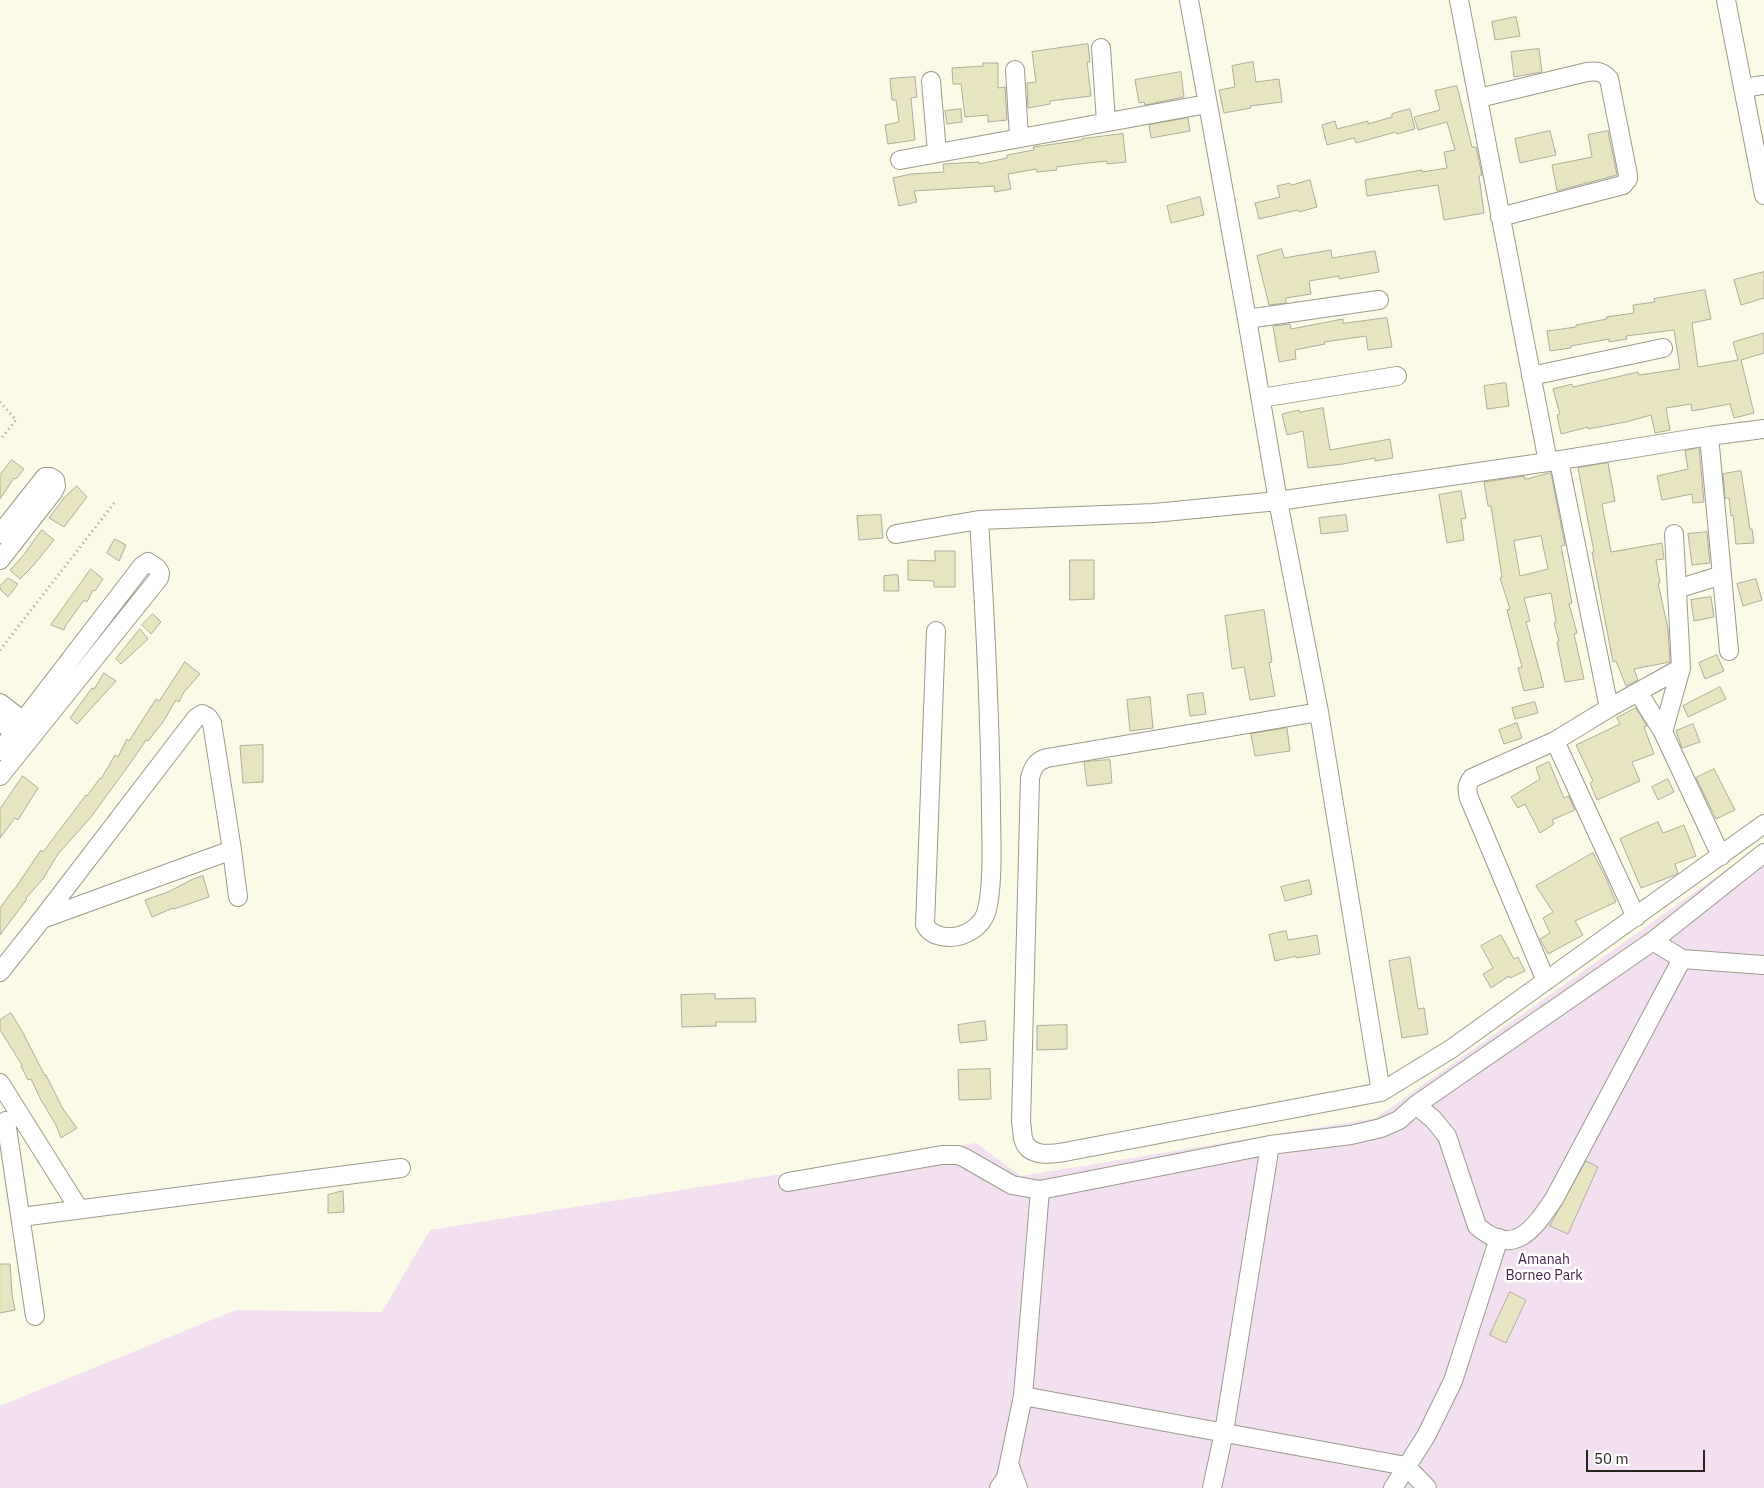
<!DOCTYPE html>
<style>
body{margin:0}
#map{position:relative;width:1764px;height:1488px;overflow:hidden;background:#fbfae7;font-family:"IBM Plex Sans",sans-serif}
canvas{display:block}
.scale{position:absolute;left:1586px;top:1450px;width:119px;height:22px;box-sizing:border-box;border:2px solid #25241e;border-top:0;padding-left:6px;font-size:15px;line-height:18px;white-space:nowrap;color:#25241e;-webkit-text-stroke:4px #fff;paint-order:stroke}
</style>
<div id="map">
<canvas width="1764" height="1488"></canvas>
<div class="scale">50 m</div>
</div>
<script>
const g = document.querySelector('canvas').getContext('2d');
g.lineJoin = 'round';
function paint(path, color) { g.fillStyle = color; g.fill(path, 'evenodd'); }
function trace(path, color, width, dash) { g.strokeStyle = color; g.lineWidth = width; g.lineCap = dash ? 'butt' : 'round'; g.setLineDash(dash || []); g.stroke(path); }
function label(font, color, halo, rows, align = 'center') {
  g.font = font + ' "IBM Plex Sans",sans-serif'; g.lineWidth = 5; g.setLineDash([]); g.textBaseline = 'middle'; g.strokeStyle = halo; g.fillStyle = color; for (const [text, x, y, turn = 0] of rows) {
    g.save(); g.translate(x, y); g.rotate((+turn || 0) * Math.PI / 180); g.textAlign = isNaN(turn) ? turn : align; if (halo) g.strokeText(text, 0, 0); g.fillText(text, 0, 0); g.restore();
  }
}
paint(new Path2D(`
 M1764,843V1488H0V1406L236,1310L382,1312L430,1230L976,1143L1021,1176L1376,1118Z`), '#f2e0f1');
const building = new Path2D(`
 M1516,17L1520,36L1495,40L1492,22Z
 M1088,44L1090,62H1087L1091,96L1050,101V104L1028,108L1027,83L1036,82L1032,52Z
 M1539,49L1542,72L1514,77L1511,52Z
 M1253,62L1256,82L1279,79L1282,102L1250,106L1251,108L1224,113L1219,90L1235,87L1232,66Z
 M983,63H998V88L1005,87L1007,120L988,122V115L965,117L961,84H953L952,68L983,66Z
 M1181,72L1184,97L1145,105L1144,102L1139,103L1135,80Z
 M915,77L917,97L911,98L915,140L888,144L885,125L899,122L896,100H892L890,79Z
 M1457,86L1472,147H1476L1482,175L1479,176L1484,213L1444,220L1438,185L1367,196L1365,180L1422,170V172L1447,168L1444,152L1455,150L1447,122L1418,130L1414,117L1440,110L1435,91Z
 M961,109L962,122L947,124L945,111Z
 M1410,109L1415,129L1397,134L1396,132L1356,143L1354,138L1327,145L1322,125L1335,121L1337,129L1368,121V124L1392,117V114Z
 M1188,118L1190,131L1151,138L1149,125Z
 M1550,131L1556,155L1520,163L1515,139Z
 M1608,131L1617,175L1557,191L1552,165L1592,157L1588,135Z
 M1123,134L1126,162L1107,164V161L1079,164L1056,167L1057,170L1037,172L1036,169L1008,174L1011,189L995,192L994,186L914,191L917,202L899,206L893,178L911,174L944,172L943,164L979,162V164L1007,158V155L1034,150L1033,147L1082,140V139Z
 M1310,180L1317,207L1299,212L1298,210L1259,219L1255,203L1280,197L1277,186L1290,183L1291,185Z
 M1200,197L1204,215L1171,223L1167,206Z
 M1282,249L1284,258L1331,250L1332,258L1375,251L1379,272L1339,279V276L1309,281L1311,294L1286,298V303L1269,305L1257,256Z
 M1764,272V298L1741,305L1734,280Z
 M1705,290L1711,319L1692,323L1698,367L1738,360L1733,342L1764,333V353L1741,360L1754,413L1734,418L1730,404L1692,411L1691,404L1666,408L1670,430L1655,433L1651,415L1626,422L1588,429V427L1561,434L1557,415L1560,414L1553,389L1572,384L1573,387L1638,372L1639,375L1680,369L1674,330L1626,336L1627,339L1609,342V339L1571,346V348L1550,351L1547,331L1576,327V325L1607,319L1606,317L1634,313L1633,305L1655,302L1654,299Z
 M1387,318L1392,347L1368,350L1366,336L1324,342L1325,344L1295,350L1296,359L1279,362L1273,326L1290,324L1291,329L1343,319V323Z
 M1506,383L1509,406L1487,409L1484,386Z
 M1323,408L1330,450L1390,439L1393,458L1375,461V458L1343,464L1308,468L1303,431L1287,435L1282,414L1299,410V412Z
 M1699,448L1704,502L1693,503L1692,494L1662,500L1657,476L1688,469L1685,451Z
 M12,460L24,469L16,479L14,478L0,499V475Z
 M1608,463L1615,501L1602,504L1611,552L1662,543L1664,559L1656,560L1660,583H1658L1668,629L1670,662L1634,669L1638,680L1626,686L1616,661L1613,662L1592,552H1594L1578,468Z
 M1741,471L1750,529H1752L1754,543L1736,544L1733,515L1731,516L1729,498H1725L1723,474Z
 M1551,473L1565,545L1561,546L1572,603L1569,604L1577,633L1574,634L1584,679L1565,682L1557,642L1559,641L1554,623L1556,622L1551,593L1524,598L1530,621L1526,622L1544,687L1524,691L1518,668L1522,667L1507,610L1510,609L1500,578L1502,577L1491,506H1488L1484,482L1524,476L1525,479ZM1541,536L1548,569L1520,576L1514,541Z
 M77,486L87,497L64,527L49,518L64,498Z
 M1461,491L1466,518L1461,519L1464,540L1447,543L1439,495Z
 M881,515L883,538L859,540L857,516Z
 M1346,515L1348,531L1321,534L1319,518Z
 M42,530L54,540L32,567L20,579L10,570L22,557Z
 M1707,532L1710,563L1692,565L1688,534Z
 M115,539L126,545L119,561L107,553Z
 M935,551H955V587H934V581L908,580V560L935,561Z
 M1070,560H1094V599L1070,600Z
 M91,569L103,579L95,591L93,590L87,602L84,600L66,625L64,630L51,625Z
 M898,575L899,591H884V576Z
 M8,578L18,584L8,597L0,589V586Z
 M1756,579L1762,600L1743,606L1737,584Z
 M1711,597L1714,617L1694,621L1691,600Z
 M1264,610L1272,662L1269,663L1275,696L1250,700L1244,667L1232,669L1225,616Z
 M153,614L161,622L151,634L142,625Z
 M140,629L148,639L121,664L116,659Z
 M1717,655L1724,671L1705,679L1699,663Z
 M185,662L200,674L184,692L179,702L176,700L163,722L148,741L146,740L134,758L91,817L58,854L43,879L26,898L27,899L0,935V908L13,890H14L41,850L43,852L86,795L87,796L100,778L101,779L115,755L118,757L127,739L129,741L156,699L159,701Z
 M104,673L116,681L77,724L70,718L92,688L94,689Z
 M1720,687L1726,699L1688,717L1683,706Z
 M1203,693L1206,714L1190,716L1187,695Z
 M1150,697L1153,728L1130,731L1127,700Z
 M1535,702L1538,713L1515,719L1512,708Z
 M1636,708L1647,726L1644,727L1654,754L1632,762L1640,781L1597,800L1590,783L1593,781L1576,745L1620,724L1617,718Z
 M1517,723L1522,738L1504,744L1499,730Z
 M1693,724L1700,742L1682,748L1676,731Z
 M1287,728L1290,751L1255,756L1251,734Z
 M263,745V782L243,783L240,746Z
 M1110,760L1112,783L1087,786L1084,762Z
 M1549,762L1564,798L1569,796L1575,810L1552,820L1554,824L1540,833L1525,804L1518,808L1511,797L1540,779L1536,768Z
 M1714,769L1735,810L1716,819L1696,778Z
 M23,776L38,788L18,820L15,818L0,838V809Z
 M1668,779L1674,792L1658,800L1652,787Z
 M1658,822L1663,833L1684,825L1696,856L1675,864L1678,873L1675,875L1641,888L1620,839Z
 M1593,853L1605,876L1616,902L1575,921L1583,935L1548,954L1540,939L1550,933L1543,918L1553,912L1536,886Z
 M203,876L209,897L174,909L173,908L152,917L145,900L168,892L193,879Z
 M1309,880L1312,894L1285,901L1281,887Z
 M1286,931L1288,940L1317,935L1320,954L1296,958V956L1275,961L1269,935Z
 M1501,935L1514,959L1518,957L1525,971L1510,978L1509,976L1491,988L1483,974L1493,968L1481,946Z
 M1410,957L1418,1009L1424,1008L1428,1034L1402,1038L1389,961Z
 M715,994V999L755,998L756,1022H716V1026L682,1027L681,995Z
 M11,1013L22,1031L45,1076L46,1075L63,1109L77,1128L61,1138L56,1125L41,1100L31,1079L28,1080L21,1066L22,1065L0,1030V1020Z
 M985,1021L987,1040L960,1043L958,1025Z
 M1067,1025V1049L1037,1050V1026Z
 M990,1069L991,1099L959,1100L958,1070Z
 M1586,1161L1598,1167L1568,1234L1550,1226Z
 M343,1191L344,1212L328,1213V1195Z
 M0,1264H10L12,1294L15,1310L0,1313Z
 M1510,1292L1526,1300L1506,1343L1490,1335Z`);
paint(building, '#e6e4c1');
trace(building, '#adac9b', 1);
const minor = new Path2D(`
 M1189,0L1247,319L1278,501L1319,712L1381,1092
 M1459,0L1548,462
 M1726,0L1764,195
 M1101,48L1106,122
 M1015,70L1019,138
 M931,81L937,153
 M1743,88L1764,85
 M1479,98L1587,72C1597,71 1602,71 1609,79L1628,175V179L1623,185L1500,217
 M900,160L1207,104
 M1247,319L1379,300
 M1531,376L1663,348
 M1261,398L1397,376
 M1709,436L1729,651
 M1559,461L1609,708
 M0,534L45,477H50L55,480L56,486L53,492L0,560
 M896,534L979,520L1154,513L1278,501L1548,462L1709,436L1764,429
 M1677,589L1722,575
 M936,631L925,925C930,934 939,937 950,937C965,937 981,927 986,913C994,888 991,835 991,807C990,711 985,615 979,520
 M1638,692L1663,732L1721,856
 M0,703L31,727
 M1319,712L1047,758C1036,761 1033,767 1030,778L1021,1122C1022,1127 1022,1133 1023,1138C1028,1161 1059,1153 1075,1150L1381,1092L1451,1049L1764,824
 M0,721L22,739
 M1663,732L1681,668L1674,534
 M1555,741L1636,917
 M0,751L142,566L148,562L157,568L160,573L159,578L0,776
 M232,850L238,897
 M1653,941L1764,853
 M0,972L42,919L196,718L202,714L208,717L212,723L232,850L42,919
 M1546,981L1469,798C1467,790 1466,785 1472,778L1555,741L1609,708L1681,668
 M0,1083L79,1209
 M1416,1105L1433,1119L1447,1136L1477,1226C1514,1258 1533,1230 1554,1199L1682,959
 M6,1121L35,1316
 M788,1182L942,1155H958L965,1158L1012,1185L1040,1190L1270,1145L1351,1135L1381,1128L1399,1120L1416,1105L1653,941L1682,959L1764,965
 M21,1217L401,1168
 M1023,1396L1406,1466L1427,1488
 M1009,1464L1018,1488
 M999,1488L1006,1478L1023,1396L1040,1190
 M1212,1488L1224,1432L1270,1145
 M1393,1488L1426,1436L1453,1381L1499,1238`);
trace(minor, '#9b9a89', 20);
trace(new Path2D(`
 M0,402L16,420L0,440
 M0,650L115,502`), '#9c9b8e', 3, [1, 4]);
trace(minor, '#fff', 18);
label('14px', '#472448', '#fff', [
 ["Amanah",1544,1260],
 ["Borneo Park",1544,1276]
]);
</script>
